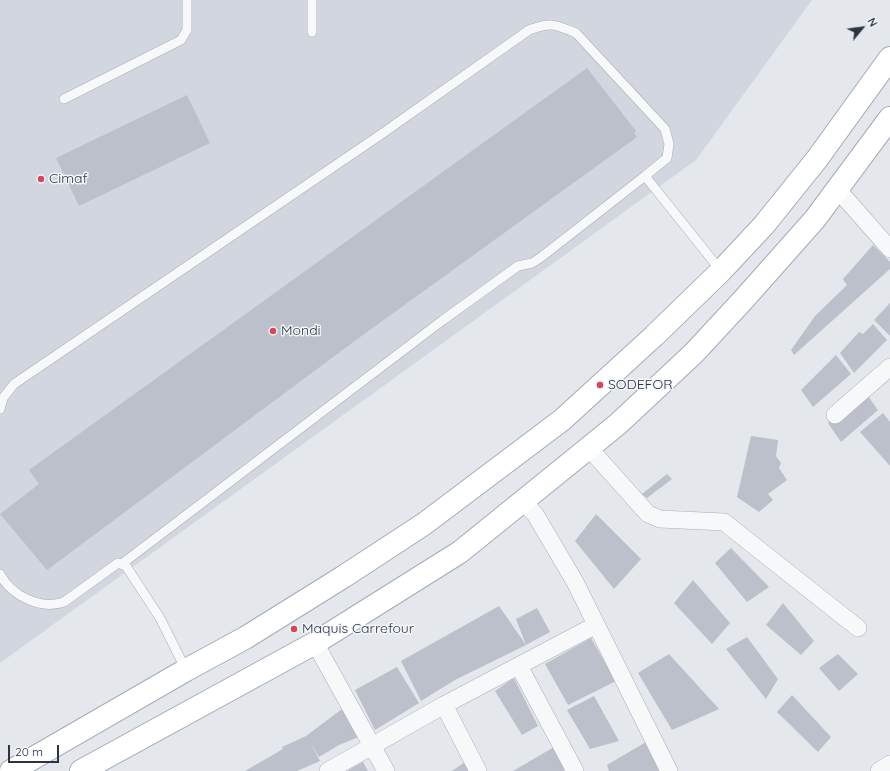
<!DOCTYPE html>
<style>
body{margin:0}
#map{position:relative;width:890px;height:771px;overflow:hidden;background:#e4e7ec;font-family:Quicksand,sans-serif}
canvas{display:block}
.north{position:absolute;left:842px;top:8px;width:40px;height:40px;-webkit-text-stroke:3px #f4f6f9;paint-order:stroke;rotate:61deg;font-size:11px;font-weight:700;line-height:16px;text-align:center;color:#2b3445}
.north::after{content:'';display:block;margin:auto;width:14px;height:18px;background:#2b3445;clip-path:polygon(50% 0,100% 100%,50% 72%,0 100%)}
.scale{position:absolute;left:8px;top:745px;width:51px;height:18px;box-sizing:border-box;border:2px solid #2b3445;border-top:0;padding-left:5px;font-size:12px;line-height:14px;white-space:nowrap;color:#2b3445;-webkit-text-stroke:3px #f4f6f9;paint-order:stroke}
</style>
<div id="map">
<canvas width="890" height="771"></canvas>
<div class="north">N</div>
<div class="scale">20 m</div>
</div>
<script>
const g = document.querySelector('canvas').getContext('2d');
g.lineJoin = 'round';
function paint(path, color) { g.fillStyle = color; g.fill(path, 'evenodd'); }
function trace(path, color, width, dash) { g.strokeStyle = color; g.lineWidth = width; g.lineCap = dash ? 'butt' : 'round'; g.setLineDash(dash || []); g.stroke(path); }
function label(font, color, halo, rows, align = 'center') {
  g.font = font + ' Quicksand,sans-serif'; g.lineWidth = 3; g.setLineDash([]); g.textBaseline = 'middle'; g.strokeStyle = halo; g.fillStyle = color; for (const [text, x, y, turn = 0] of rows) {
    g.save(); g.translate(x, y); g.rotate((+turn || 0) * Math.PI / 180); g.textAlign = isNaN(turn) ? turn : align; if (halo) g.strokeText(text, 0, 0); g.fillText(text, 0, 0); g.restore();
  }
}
paint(new Path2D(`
 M0,0H812L696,160L0,663Z`), '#d2d6de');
paint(new Path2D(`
 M587,68L636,131L634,133L637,137L356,340L47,570L0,514L39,484L29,470Z
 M187,95L210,143L79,206L56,158Z
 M873,245L890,262V269L794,355L791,350L815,316L847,285L843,279Z
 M890,303V336L874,320Z
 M873,324L887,340L854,373L840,353L859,332L863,334Z
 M836,355L851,374L813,407L801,390Z
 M865,392L878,410L841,442L828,423L848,410Z
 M883,413L890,422V466L860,432Z
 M751,436L778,440L776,456L781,463L779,468L787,480L768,494L773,500L759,512L737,497Z
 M667,474L672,479L647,498L642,494Z
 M596,514L641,559L614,589L575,541Z
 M731,548L769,587L747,602L715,563Z
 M693,580L730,623L712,644L674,603Z
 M783,603L814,641L801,655L766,625Z
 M499,606L526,645L455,680L421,701L401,661Z
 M537,608L550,632L526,645L516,619Z
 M747,637L778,679L766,699L726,649Z
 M591,638L607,666L610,664L618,680L568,705L545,664Z
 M669,654L719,709L672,730L638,673Z
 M838,654L858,674L839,691L819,668Z
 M397,667L419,703L375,730L355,690Z
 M514,678L538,726L522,735L495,691Z
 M792,695L831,737L818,752L777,712Z
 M594,696L619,741L590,749L567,710Z
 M342,709L361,736L339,745L319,757L311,744L320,761L297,771H245L283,749L282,747L306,736Z
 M646,742L665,771H609L607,765Z
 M554,747L568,768L563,771H513Z
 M468,760L474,771H452Z
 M363,762L368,771H347Z`), '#bbc0ca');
const service = new Path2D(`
 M312,0V32
 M64,99L181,40L187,30V0
 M0,409L3,398L14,384L383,133L529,30C550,22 555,24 576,33L665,129L669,144L667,158L645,176L721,271
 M123,563L443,320L518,266L532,263L540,258L645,176
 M0,574C11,596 41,610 64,602L118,563L126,566L160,618L186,670`);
const minor = new Path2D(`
 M838,190L890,249
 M835,415L890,367
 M589,448L648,514L660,519L724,522L858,628
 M523,502L535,514L575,582L669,771
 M315,643L386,771
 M519,666L575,771
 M444,705L478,771
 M328,771L444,705L596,625
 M879,771L890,764`);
const primary = new Path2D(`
 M11,771L186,670L245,638L343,577L424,524L562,420L654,336L721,271L764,225L817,159L890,58
 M81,771L315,643L460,552L570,463L618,424L694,353L744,299L815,219L890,118`);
trace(service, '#a9aeb7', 10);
trace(minor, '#a9aeb7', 18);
trace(primary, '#a3abb8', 24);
trace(service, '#f7f8fa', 9);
trace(minor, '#f7f8fa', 17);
trace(primary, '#fff', 22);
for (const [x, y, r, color] of [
 [41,179,4,"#d1495b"],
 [273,331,4,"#d1495b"],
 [600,385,4,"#d1495b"],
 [294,629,4,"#d1495b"]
]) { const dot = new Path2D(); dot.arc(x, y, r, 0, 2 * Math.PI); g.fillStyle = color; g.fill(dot); trace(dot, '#f4f6f9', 1.5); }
label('14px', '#2b3445', '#f4f6f9', [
 ["Cimaf",49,179],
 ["Mondi",281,331],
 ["SODEFOR",608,385],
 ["Maquis Carrefour",302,629]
], 'left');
</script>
